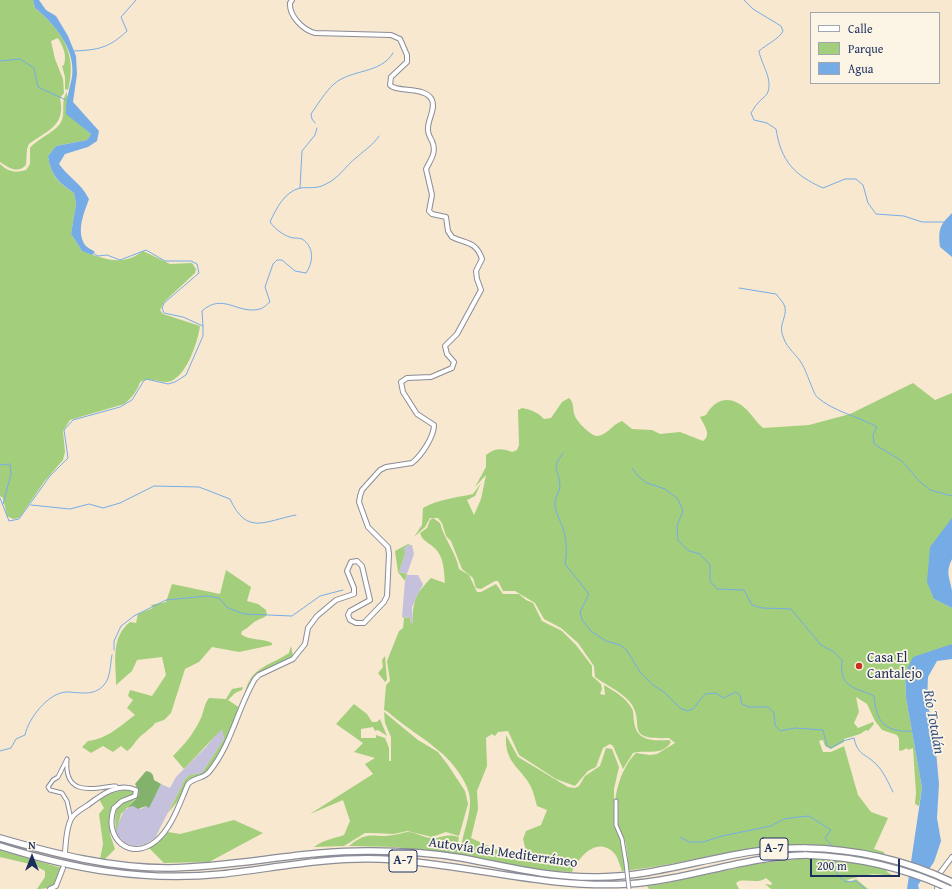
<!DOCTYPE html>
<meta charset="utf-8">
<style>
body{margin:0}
#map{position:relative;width:952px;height:889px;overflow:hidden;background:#f8e8d0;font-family:"Gentium Book Plus",serif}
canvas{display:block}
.legend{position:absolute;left:810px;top:12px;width:130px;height:72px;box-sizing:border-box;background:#fcf5e5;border:1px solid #a2a6af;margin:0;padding:5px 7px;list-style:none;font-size:12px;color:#1b2f5e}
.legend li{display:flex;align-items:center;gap:8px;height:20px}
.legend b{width:20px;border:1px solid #a2a6af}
.north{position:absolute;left:12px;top:837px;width:40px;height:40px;-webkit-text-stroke:3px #fcf5e5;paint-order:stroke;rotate:0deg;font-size:11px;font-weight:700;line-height:16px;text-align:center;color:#1b2f5e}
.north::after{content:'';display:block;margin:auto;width:14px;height:18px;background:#1b2f5e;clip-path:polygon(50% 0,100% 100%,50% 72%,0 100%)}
.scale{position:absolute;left:810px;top:859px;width:90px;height:18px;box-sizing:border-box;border:2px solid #1b2f5e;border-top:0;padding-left:5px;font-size:12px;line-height:14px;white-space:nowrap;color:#1b2f5e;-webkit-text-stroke:3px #fcf5e5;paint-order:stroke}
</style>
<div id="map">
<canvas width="952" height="889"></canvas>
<ul class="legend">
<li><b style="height:5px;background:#fff"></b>Calle</li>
<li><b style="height:11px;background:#a3cf7c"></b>Parque</li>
<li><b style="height:11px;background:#76ace5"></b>Agua</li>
</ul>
<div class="north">N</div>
<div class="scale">200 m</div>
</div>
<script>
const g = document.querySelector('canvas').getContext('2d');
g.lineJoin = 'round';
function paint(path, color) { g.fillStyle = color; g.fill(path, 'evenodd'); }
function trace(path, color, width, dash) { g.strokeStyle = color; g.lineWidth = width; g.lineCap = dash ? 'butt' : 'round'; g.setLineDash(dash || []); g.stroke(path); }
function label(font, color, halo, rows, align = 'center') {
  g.font = font + ' "Gentium Book Plus",serif'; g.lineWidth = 3.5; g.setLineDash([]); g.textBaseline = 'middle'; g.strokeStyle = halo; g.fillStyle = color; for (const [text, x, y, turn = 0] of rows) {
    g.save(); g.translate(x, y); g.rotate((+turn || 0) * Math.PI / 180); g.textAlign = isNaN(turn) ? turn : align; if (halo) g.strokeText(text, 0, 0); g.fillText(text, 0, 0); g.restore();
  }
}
paint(new Path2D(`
 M409,545H412L414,554L407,574L399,572L405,553L403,548Z
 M407,575H418L423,584L412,607L413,624H411L410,618L402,617L405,581Z
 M222,728L224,739L202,773L190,775L185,779L155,838L145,844L135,846L125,843L121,839L116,833V829L124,810L133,806L141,809L146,806L156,794L161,784L170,788L176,777L206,747Z`), '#c5c0db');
paint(new Path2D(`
 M0,0H33L35,8C62,30 78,55 68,90L65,89V77L62,66L64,65C67,54 63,47 58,38L51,41L55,59L63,79L64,93L60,98C66,126 48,130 29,144L27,149L26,165C18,174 9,168 0,162Z
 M67,92V95L85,129L91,134L87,140L56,146L48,156C51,176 57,182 74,193L76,204L71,234L82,251C105,259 122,267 143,251L170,264L192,263L196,269L195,273L164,302L160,310L163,314L200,326C198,341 186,380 167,382C157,382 150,377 140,382C137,391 132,398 124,404L70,420L63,431L65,452L63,460L44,482L22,514L19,518L13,519L7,516L3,498L0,496V164C9,172 14,173 26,170L30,164V148C37,139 57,131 61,122C66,113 60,101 67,92Z
 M913,383L935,400L952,393V518L934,599L952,608V644L905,674L906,698L922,788L919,806L915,804L916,793L913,748L908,750L907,748L901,751L899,750V739L897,735L882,730L875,721L867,704L856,697L859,712L854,723L858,728L873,722L874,724L868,731L866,730L860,734L844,739V742L831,749L825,746L823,740L819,741L823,752H831L844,746L858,795L871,812L888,818L874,849L884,852L887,872L895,877C875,872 867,874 847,880L850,882L856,879L868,889H771L765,884L771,885L772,883L766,878C758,884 748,879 739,881L736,883L739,889H649L647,886L662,884L756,864L805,858V845C743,844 684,865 622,871C620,866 618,858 615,854C598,835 579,856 572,872L530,870L463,856L397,847L349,846C370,829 372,839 393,835C398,835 403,832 408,832C416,832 423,838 432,838C443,838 445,833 459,837L457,847H461C463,833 470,817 470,802C471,785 452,761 439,751C423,737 405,727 388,712L384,710L386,685L390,681L387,661L399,631L403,628L404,618L402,617L410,618L411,623H413C412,602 416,593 431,578L445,583C444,573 444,560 438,552C433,544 422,542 420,533L427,528L430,520L433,518L440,523C444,539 456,552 459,569L469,575L477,592H481L496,584L503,594H519L526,600L533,603L542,621L562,631L576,645L592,666V676L601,684L602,689L600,694L605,695L604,685C615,692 626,697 632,709C634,712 633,716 634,721C636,741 652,741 669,740L671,742C662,757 646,749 633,753L623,769L613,746L610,744L603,748L596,767L588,771L575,786L556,779L519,755L508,731L498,732L495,736L492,734L486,738L487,766L477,791L478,809L471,838L504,853L526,851L523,839L526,831L541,825L547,810L537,806C535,800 534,793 531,787C522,768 504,764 506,735L518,757L568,787L575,788L579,786L585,776L600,766L606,748L612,749L619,767L614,789V823L622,840L625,863H628C627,854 627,844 623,836C622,832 618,829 617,825C610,804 620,768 636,753L650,755L657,754L675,743L669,738C620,740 648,723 629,701C620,691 606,685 595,677L594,666L578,643L561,628L544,619L535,603L515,591H503L498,581H495L481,589L476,588L473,578L462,569L451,541L446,536L442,523L438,518H430L425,527L414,537L422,525L423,508C439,499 455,498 473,494L481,483L475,496L467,500L474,515L481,499L486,475L475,487L486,467V455C495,448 502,448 512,452L517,450L519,445L518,410L522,408C532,410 537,412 544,419L551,418L562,402L569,398C575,403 572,410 575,416C577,422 592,437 598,436C608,434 613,424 622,421L632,429L652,430L660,434L680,432L703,441C712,435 704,425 700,417L706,415C716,397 732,395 747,410C753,416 757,423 763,428L809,425L850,414Z
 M408,544H410L404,548L405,553L399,572L407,574L405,581L398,572L395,551Z
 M226,570L251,587L247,601L258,604L266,610L267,615C264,618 262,618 258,620C251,623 249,628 242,631L241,634C249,641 263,638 272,643V645L239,652L212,647L199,662L185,669L171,713L164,720L155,723C151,729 143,733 138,739C134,743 132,748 127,751L121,746L113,752L103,746L91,753L82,747L88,741C107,739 120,726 135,715L127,708L133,700L128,696L130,690L152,696L166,675L162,657L137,660L132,671L116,685C116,663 110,638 130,622L136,623L138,614L153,608L151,605L166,602L172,584L220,594Z
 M291,646L293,656L258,674L250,681L245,694C249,668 269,666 289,653Z
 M385,656L387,680L385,682L378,673L383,667L382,660Z
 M243,687L242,690L235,693L228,700L240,708L222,751L211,767L205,774L189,779L177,802L168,813L185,779L190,775L202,773L224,739L222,729L184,769L173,756C185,744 194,733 201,718C204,711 204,704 209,698L226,699L232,689Z
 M354,704L367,714L372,722H377L380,719L387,736L378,730L375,731L373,727L361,729V738H376V735L385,738L389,748V761H391V737L385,723L384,712L418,740L438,752L448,765L465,791L468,804L459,836L446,832L432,837L407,831L394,834L372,833H365L344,846L314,847C323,840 332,839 344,835L350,821L343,800L310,814L373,774L365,764L375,758L354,752L363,743L336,724Z
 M128,789L134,791V794L120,800L111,810L110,834L115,849L104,860L100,859L103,844L99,814L104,808L99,799L104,795Z
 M135,799L121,814L116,833C115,812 112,803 135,799Z
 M234,820L263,833L209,862L164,863L149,848L158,843L168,832L180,834Z
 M0,850L65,869V871H60C56,885 51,889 37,889L45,877V871L34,865L0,857Z`), '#a3cf7c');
paint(new Path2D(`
 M146,771C152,772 153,774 154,780L161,784L149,808L146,806L138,809L133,806L127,808C136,798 143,797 135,784Z`), '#82b26c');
paint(new Path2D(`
 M33,0H39L46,10L56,16L68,36L76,56L77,74L73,102L99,131L97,141L88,147L65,154L59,164C68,177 81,183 89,199C84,213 76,231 85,245C87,248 93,250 95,252L92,255L82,251L71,234L76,204L74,193C58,182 51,176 48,156L56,146L87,140L91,134L66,114C66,99 69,91 72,77C76,50 55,24 35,8Z
 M952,213V257L940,247C938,229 940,225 952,213Z
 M952,518V559C945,574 950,577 952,591C952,596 952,602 952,608L934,599L927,582L930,547Z
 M952,644V659L937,661L928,677L927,702L934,730L939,784L937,818L941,841L934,862L918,885L919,889H907L922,788L906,698L905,674L913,657Z`), '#76ace5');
trace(new Path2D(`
 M744,0L753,9L781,26L783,31C779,39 767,44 759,51C761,64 774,80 767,94C765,97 761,99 758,103C755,106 753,110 751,113L754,120L767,123L776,129C781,161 794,175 823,188L845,179H856L863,185L868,203L876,214L904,216L922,222H944
 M74,51C98,50 109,48 127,31L121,17L136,0
 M0,61L20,59L34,68L38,87L66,100
 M315,123L312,119L311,114C318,104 325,92 334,84C351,69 381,74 393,53
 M300,188L302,151L315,135L317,128
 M739,288L776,294C779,298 784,303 785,307C787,320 777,324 784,339C787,348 797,355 802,364C806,370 814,395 817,397C834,412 858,416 877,427L873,435L874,444L902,461L920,482L930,490L952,496
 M203,326L202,311C223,292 238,315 260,309C264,308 267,304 270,302L265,287L273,264L277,260H282L295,271L306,273C313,263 315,247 302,239C299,238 296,238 293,238C284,236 275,229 270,222C276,209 284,192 300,188C309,187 316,189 324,185C340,178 344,167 357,157C366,149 372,146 379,136
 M563,453C550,471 559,468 560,485C560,492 554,498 555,505C556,514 560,520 563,528C567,540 567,552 565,564L589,594L580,612L582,620L591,631L606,641L620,645L626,649L640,672L653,685L665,693L680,708L687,711L693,709L705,694L716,693L723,698L736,692L740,695L742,704L749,707H768L774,713L775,725L780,731L795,728L823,730L827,746L831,748L843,741L854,738C858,756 865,753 876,764C884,772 888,782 893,792
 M0,465L10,464L11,474L3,504
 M632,468L638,476L647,483L665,489L678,499L683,511L677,526L678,541L689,551L700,554L710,565V581L717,589L744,590L752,605L762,608L791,609L821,645L834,652L842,660C839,688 853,686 874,696C876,722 885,733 913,731
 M0,498L9,521L19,519L50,476L68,458L64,430L73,420L120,407L132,400L143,382L146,379L168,384L175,382L186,375L203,336V326L183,317L164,313L162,308L164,303L199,273L197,264L191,261H165L146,250L120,260L107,255L98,256L94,254
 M31,505L70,509L89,504L103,508L120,503L154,486L199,487L230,499C247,536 264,521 296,515
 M114,650V641L121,626L134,616L166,600L207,596L219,598L228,608L244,614L292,616L320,596L343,590
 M0,751L11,748L16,739L25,735C28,719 48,693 66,692C80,692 93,697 104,685C111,677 110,664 112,655
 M680,837L689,842H703L722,836L771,826L784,819L798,817L809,816L831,830L825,838L833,847
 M836,859C831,868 839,877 846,882L856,881L865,889`), '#76ace5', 1);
const street = new Path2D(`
 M67,759L58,777L53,780L48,787L50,790L62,793L67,801L71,819
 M67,759C64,794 87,790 113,786H116L117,789
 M616,801V825L622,839L626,863`);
const secondary = new Path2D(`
 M65,852C66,841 66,829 71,819C75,812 82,809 88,805C101,795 118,782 136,790L135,796L122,801L114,808C103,838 130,862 156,841C172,828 180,802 188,784C194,777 203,779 209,772C232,744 237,709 255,679L259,675L293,659L305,644L308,628L317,616L336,600L354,594V588L347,571L351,562L357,561L362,566L370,600L350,611L348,615L350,620L356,623H364L384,602L387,596L389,554L388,547L368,527L359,502L360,496L362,490L380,470L386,467L412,463C421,456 434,437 434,425L417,414L403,392L401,382L407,378L431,377L452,368L454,362L447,354L445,346L457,334L481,290L477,279L476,271L482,259C476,241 466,244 452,237L448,231L446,217L432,214L429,211L432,195L426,169C431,159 437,152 432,141C430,137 428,134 428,130C427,120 436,110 432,100C426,86 397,93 390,85L391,77L407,62V55L400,39L391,35L315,33C303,30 289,16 290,3L292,0
 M50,889L56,886L63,868
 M937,889L940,873L952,857`);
const highway = new Path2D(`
 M0,838C55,854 110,868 168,868C237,867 304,850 372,851C402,851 433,853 462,858C508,867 552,878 599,877C669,876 735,846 805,848
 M0,846C73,869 144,882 222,874C275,868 327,857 380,859C464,863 544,889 628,884C688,880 745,856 806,855`);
trace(street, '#8a8c97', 5);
trace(secondary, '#8a8c97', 6);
trace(highway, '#8a8c97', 8);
trace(street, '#fff', 3);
trace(secondary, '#fff', 4);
trace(highway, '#fff', 5.5);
const streetBridge = new Path2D(`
 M626,863L629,889`);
const highwayBridge = new Path2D(`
 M805,848C857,849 906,860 952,882
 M806,855C856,857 904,867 950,889`);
trace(streetBridge, '#8a8c97', 5, []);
trace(highwayBridge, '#8a8c97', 8, []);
trace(streetBridge, '#fff', 3);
trace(highwayBridge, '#fff', 5.5);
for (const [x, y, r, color] of [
 [859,666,4,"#c8321e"]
]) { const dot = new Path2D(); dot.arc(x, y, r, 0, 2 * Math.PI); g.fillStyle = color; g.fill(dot); trace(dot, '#fcf5e5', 1.5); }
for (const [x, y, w] of [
 [774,849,28],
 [403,861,28]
]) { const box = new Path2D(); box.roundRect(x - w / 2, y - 11, w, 22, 3); g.fillStyle = '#fcf5e5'; g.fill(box); trace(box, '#1b2f5e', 1); }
label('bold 13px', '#1b2f5e', null, [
 ["A-7",774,849],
 ["A-7",403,861]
]);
label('14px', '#1b2f5e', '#fcf5e5', [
 ["Casa El",867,658],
 ["Cantalejo",867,674]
], 'left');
label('14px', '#1b2f5e', '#fcf5e5', [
 ["Autovía del Mediterráneo",503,853,8]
]);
label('italic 15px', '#365486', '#fcf5e5', [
 ["Río Totalán",933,722,80]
]);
</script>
